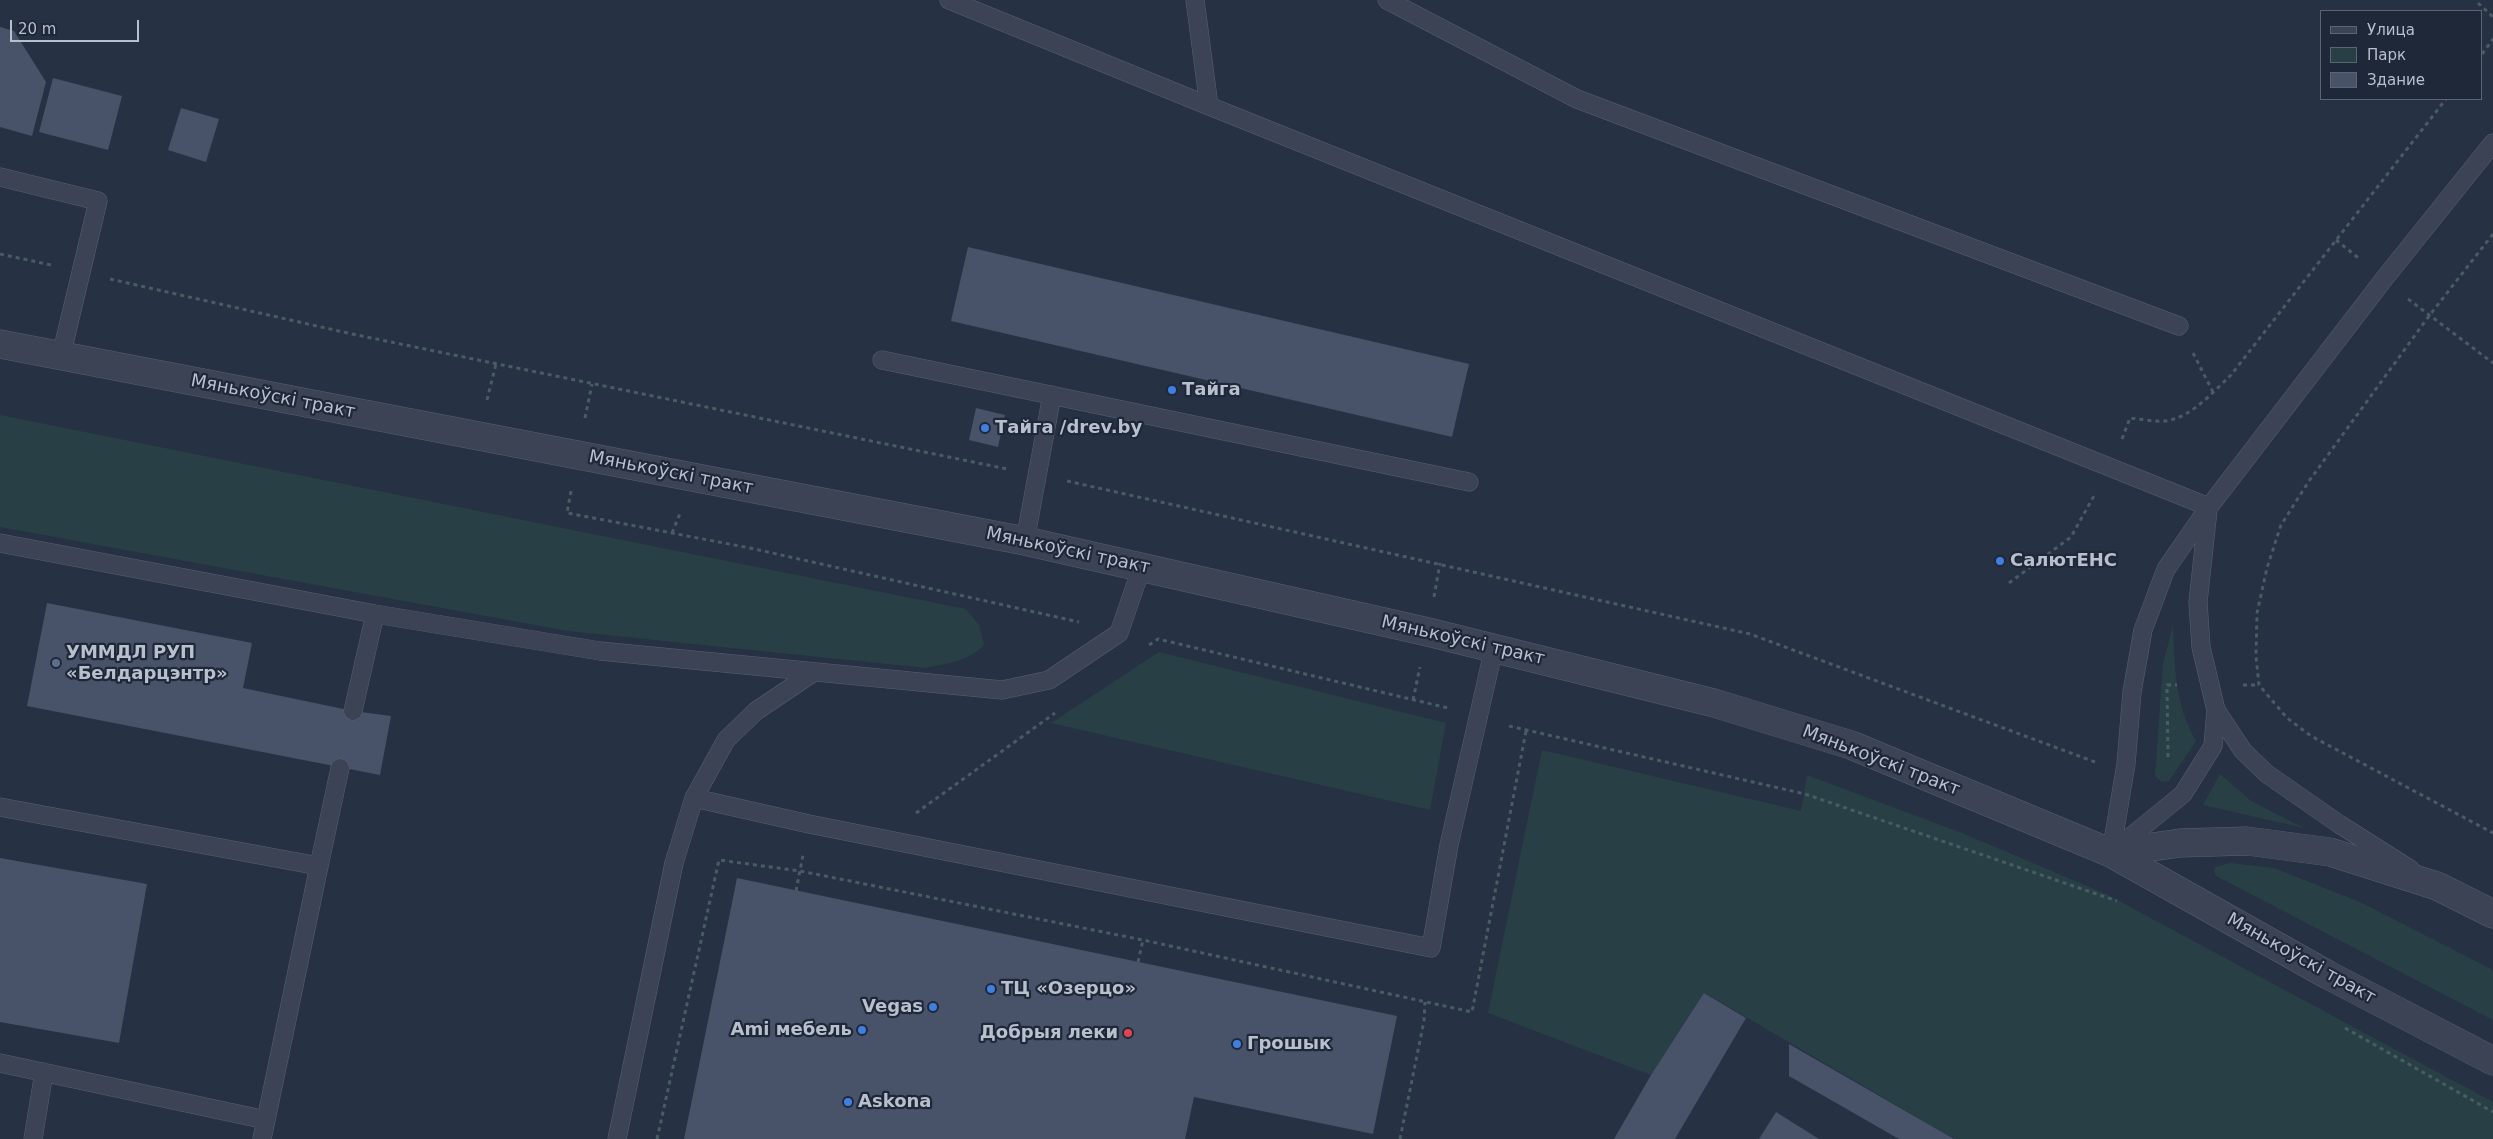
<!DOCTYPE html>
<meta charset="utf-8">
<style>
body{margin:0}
#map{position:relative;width:2493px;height:1139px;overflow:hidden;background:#263144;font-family:"DejaVu Sans",sans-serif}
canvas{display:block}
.legend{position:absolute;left:2320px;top:10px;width:162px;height:90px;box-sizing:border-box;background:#1f2839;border:1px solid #5c6474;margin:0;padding:6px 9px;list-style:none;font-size:15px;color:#b8bfcd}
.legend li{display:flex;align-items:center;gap:10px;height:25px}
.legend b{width:25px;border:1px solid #5c6474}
.scale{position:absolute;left:10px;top:20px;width:129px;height:22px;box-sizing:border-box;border:2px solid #b8bfcd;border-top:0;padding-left:6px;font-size:15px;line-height:18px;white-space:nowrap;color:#b8bfcd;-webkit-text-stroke:4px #1f2839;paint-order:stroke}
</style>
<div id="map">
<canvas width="2493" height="1139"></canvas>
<ul class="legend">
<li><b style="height:6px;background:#3b4354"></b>Улица</li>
<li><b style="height:14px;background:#284045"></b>Парк</li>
<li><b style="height:14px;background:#485269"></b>Здание</li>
</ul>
<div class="scale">20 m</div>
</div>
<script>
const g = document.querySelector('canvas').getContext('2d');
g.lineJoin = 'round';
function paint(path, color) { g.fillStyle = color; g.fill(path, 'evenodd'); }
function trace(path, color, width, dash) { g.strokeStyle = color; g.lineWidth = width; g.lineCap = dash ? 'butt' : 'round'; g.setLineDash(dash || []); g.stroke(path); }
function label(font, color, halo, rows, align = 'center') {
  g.font = font + ' "DejaVu Sans",sans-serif'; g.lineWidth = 4.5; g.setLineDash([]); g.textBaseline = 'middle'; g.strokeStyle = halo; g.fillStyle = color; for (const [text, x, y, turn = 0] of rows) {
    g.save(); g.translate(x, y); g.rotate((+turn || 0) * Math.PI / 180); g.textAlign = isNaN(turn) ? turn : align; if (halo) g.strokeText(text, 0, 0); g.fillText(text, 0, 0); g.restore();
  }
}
paint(new Path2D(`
 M0,415L966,609L979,625L984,645C968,662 947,663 926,668L568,631L0,527Z
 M2173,625C2175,668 2174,702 2196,741L2169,781L2162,782L2155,776L2163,664Z
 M1159,652L1446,723L1430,810L1051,723Z
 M1542,750L1801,811L1807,775L1962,833L2106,894L2493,1102V1139H1954L1705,993L1651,1075L1488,1013Z
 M2220,774L2251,801L2304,828L2203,805Z
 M2230,863L2274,868L2362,903L2493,970V1020L2216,876L2214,871L2215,867Z`), '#284045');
paint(new Path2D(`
 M0,27L14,31L46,82L32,136L0,127Z
 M53,78L122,96L108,150L39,132Z
 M181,108L219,119L206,162L168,150Z
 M968,247L1469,364L1452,437L951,321Z
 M976,408L1005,415L998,447L969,440Z
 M47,603L252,643L243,688L353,711L391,716L380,775L27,706Z
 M0,858L147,884L119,1043L0,1022Z
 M737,878L1397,1016L1373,1134L1194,1097L1185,1139H684Z
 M1704,993L1746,1018L1675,1139H1614L1651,1075Z
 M1789,1044L1954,1139H1899L1789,1076Z
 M1776,1112L1819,1139H1759Z`), '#485269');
const service = new Path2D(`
 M949,0L1209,106
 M1195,0L1209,106L2209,507
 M1387,0L1577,99L2179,326
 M0,177L98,201L61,356
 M882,360L1469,482
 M2208,510L2198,602L2201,647L2216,710L2243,751L2267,774L2339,824L2410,869
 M1025,541L1052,395
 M0,543L375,614L353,711
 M375,614L600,651L1002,690L1049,680L1119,633L1142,566
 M694,798L809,824L1431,948L1449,845L1494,648
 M0,807L319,866L266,1120
 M2113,851L2183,794L2213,746L2216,710
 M2111,853L2126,764L2132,692L2143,630L2166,569L2209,507L2384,279L2493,143
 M319,866L340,768
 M0,1063L266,1120L262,1139
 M33,1139L44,1072
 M617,1139L674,863L694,798L726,740L756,711L814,672`);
const tertiary = new Path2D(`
 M0,344L1025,541L1428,632L1714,703L1851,745L2111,853L2328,975L2493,1061
 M2111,853L2180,843L2247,841L2330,852L2437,886L2493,914`);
trace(service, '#596171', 19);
trace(tertiary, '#596171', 29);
trace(new Path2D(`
 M2478,3L2493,17
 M2482,54L2493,39
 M2493,234L2429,316L2309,481L2281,525L2267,568L2257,613L2256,657L2259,685L2287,718L2311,736L2493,833
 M2336,240L2361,260
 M0,254L51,265
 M110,279L352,334L1007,469
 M2408,299L2493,363
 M2193,353L2213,392
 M487,400L496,364
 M585,418L592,384
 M2122,439L2130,418C2141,419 2154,422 2165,421C2191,418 2213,392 2231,375L2446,99
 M1067,481L1750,634L2095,762
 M571,491L567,513L750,548L1079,622
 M672,533L681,511
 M2009,583L2071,537L2095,494
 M1434,597L1440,563
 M1149,645L1158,639L1448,708
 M2243,685H2259
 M1413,700L1420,667
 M1509,726L1805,794L2117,901
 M2168,757L2167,685H2177
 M916,813L1055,713
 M796,891L803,855
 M1138,962L1143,940
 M2345,1028L2493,1112
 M657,1139L719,860L800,871L1143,940L1472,1012L1526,731
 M1400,1139L1424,1021L1425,1002`), '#475d61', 3, [4, 4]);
trace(service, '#3b4354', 18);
trace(tertiary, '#3b4354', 28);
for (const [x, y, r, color] of [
 [1172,390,5,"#3f7fe0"],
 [985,428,5,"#3f7fe0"],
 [2000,561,5,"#3f7fe0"],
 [56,663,5,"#5c6f8a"],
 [991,989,5,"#3f7fe0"],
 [933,1007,5,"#3f7fe0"],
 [862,1030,5,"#3f7fe0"],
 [1128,1033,5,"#e0444e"],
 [1237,1044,5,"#3f7fe0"],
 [848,1102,5,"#3f7fe0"]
]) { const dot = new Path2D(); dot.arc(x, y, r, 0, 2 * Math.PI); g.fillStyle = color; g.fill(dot); trace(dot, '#1f2839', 2); }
label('bold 18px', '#b8bfcd', '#1f2839', [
 ["Тайга",1182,390],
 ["Тайга /drev.by",995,428],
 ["СалютЕНС",2010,561],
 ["УММДЛ РУП",66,653],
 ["«Белдарцэнтр»",66,674],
 ["ТЦ «Озерцо»",1001,989],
 ["Vegas",923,1007,"right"],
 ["Ami мебель",852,1030,"right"],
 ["Добрыя леки",1118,1033,"right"],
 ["Грошык",1247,1044],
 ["Askona",858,1102]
], 'left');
label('18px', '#b8bfcd', '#1f2839', [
 ["Мянькоўскі тракт",273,397,11],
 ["Мянькоўскі тракт",671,473,11],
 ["Мянькоўскі тракт",1068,551,12],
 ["Мянькоўскі тракт",1463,641,13],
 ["Мянькоўскі тракт",1881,761,21],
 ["Мянькоўскі тракт",2301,959,29]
]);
</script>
